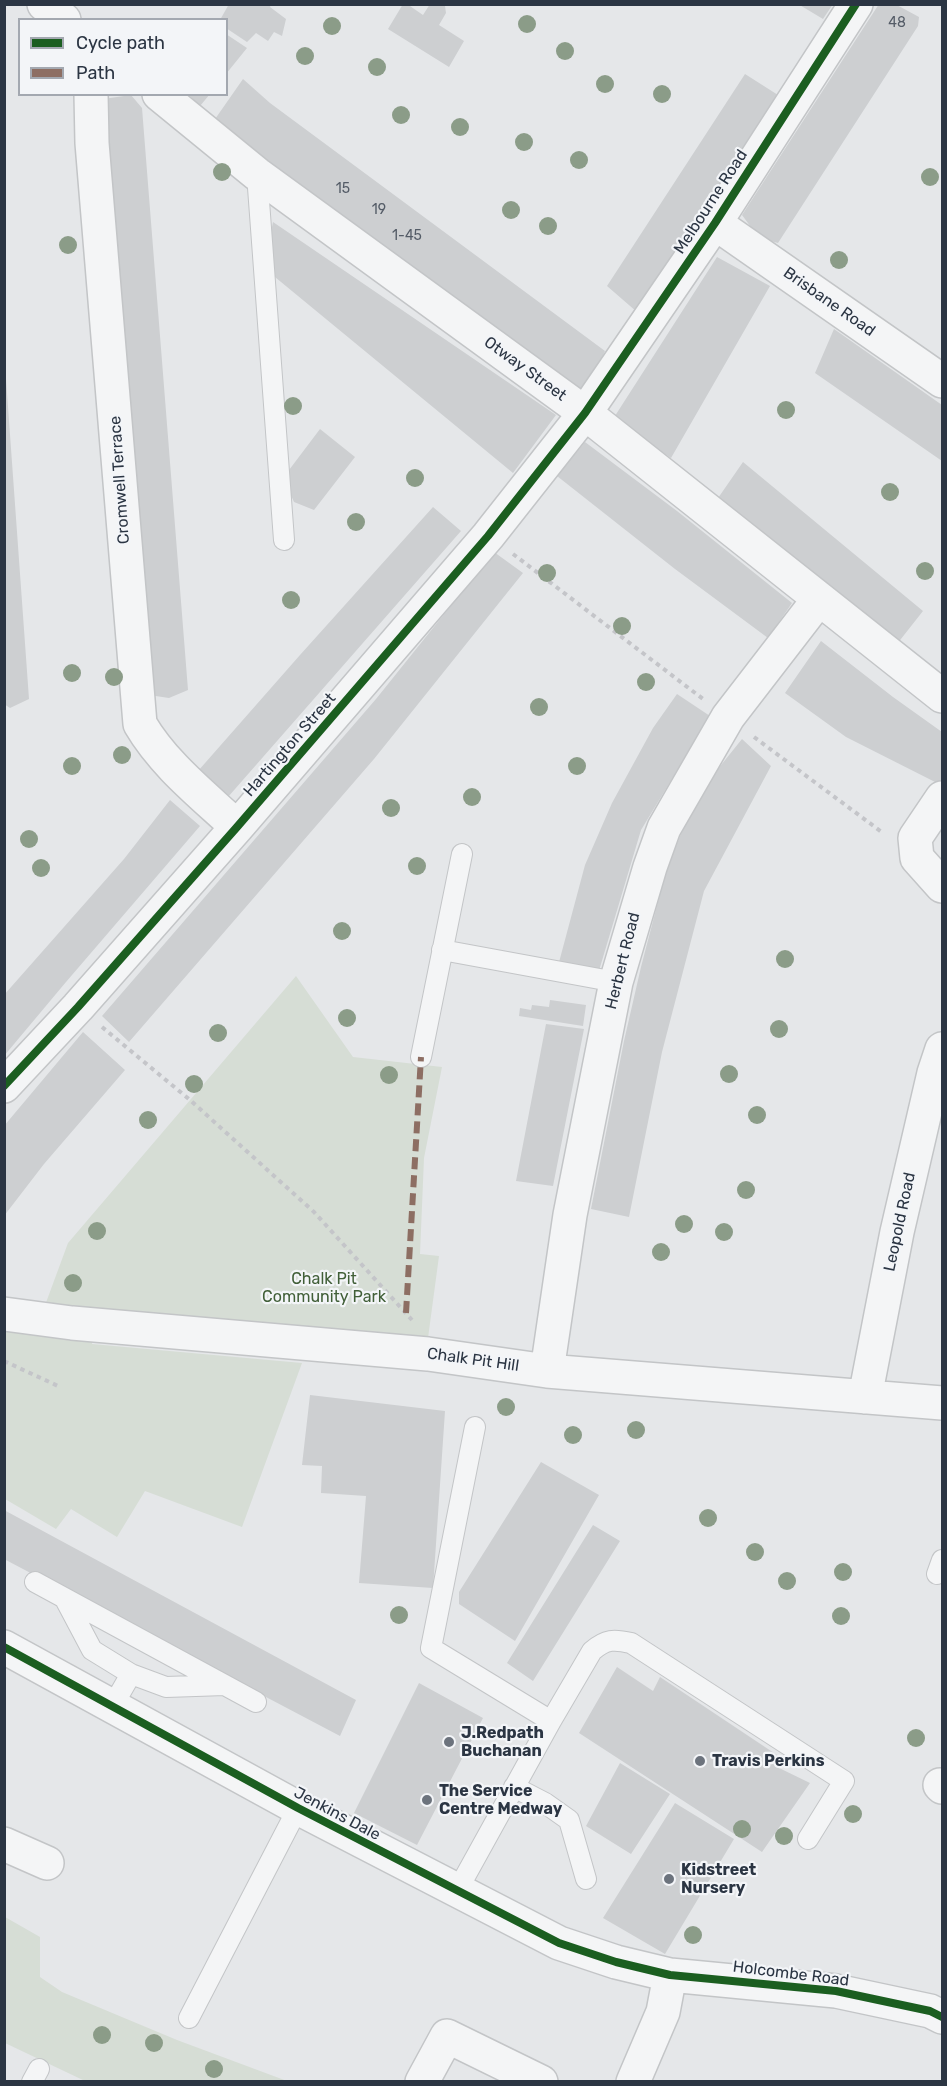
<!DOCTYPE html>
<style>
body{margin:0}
#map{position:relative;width:947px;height:2086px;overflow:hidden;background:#e5e7e9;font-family:Rubik,sans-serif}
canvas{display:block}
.frame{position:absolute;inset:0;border:6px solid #2b3543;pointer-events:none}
.legend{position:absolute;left:18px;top:18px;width:210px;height:78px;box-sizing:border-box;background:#f3f5f8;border:2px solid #a3a8b0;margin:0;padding:8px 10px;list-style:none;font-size:18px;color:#2b3543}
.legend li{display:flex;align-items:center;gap:12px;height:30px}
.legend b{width:30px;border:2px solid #a3a8b0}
</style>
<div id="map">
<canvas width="947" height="2086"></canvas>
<div class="frame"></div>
<ul class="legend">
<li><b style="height:8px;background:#1b5e20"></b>Cycle path</li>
<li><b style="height:8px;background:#8d6e63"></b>Path</li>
</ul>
</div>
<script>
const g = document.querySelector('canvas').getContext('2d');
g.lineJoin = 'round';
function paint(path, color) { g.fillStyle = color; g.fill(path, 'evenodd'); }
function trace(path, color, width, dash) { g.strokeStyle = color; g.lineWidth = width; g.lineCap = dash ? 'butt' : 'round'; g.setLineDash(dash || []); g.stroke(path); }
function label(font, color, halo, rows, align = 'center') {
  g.font = font + ' Rubik,sans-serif'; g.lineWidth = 4.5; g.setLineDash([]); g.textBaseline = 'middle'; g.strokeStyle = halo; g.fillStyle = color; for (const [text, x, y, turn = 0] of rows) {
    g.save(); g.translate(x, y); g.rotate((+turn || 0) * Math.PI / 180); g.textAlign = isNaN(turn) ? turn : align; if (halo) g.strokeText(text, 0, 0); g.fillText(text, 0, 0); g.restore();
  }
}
paint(new Path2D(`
 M296,976L353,1057L442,1067L424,1158L420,1254L439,1256L428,1338L44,1308L68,1243Z
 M5,1321L92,1332V1344L302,1363L242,1527L145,1491L117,1537L71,1509L56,1529L5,1499Z
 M5,1917L40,1937V1977L62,1992L177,2040L287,2081H85L5,2043Z`), '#d6ddd5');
paint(new Path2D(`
 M229,4H271L270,7L286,19L282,36L274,32L268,41L256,33L247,42L226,28V20H220Z
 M403,4H407L423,15L430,4L445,6L446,13L439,25L464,41L449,67L388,29Z
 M798,4H833L823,19Z
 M879,4H895L919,17L918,26L778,243L759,238L742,215Z
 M226,34L247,48L226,74Z
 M745,74L778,95L637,312L607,286Z
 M243,79L270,103L605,351L593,377L578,399L213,122Z
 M188,94H210L200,106Z
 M131,95L142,108L188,690L169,698L149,695L103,99Z
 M273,222L556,415L513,473L264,268Z
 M717,257L770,286L671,458L613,419Z
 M834,329L942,405V461L815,373Z
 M4,379H6L29,699L10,708L4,704Z
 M320,429L355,457L314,510L294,502L283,478Z
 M585,442L677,511L792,603L768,638L675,569L557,476Z
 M743,462L923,611L897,644L716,501Z
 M433,507L461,531L221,805L191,779L300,655Z
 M494,552L523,573L374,759L129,1042L102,1016L376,699Z
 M821,641L893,697L942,732V782L941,785L846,737L785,693Z
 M677,694L710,716L641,830L598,974L558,966L585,865L612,803L653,728Z
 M742,739L771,766L704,891L662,1052L629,1217L591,1209L624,1041L641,967L665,875L680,836L709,780Z
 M170,800L200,826L66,982L4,1056V995L124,859Z
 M550,1000L586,1005L583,1026L519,1016L520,1008L531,1010L532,1005L549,1007Z
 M546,1024L584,1029L553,1186L516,1181Z
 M83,1032L125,1070L44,1164L4,1216V1126Z
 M310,1395L445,1411L433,1588L359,1583L366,1496L321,1493L322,1466L302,1465Z
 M541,1462L599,1495L515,1641L459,1604V1592Z
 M4,1510L356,1700L340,1736L4,1559Z
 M593,1525L620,1541L533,1681L507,1663Z
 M617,1667L653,1691L660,1677L780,1757L775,1766L810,1783L762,1852L579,1733Z
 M419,1683L483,1718L417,1845L354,1813Z
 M620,1763L670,1794L631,1854L586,1826Z
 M675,1803L734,1839L665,1954L603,1918Z`), '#cdcfd1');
const service = new Path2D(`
 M257,174L284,540
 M442,950L616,982
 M421,1057L462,854
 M937,1574L942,1560
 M35,1582L256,1702
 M65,1599L92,1650L131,1674L112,1707
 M131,1674L166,1687L225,1685
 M551,1721L592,1651C606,1639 614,1639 631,1643L844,1781L808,1839
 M514,1787L545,1803L569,1820L586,1879
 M457,1891L551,1721L431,1648L475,1427
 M189,2018L298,1808
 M32,2082L39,2069`);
const minor = new Path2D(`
 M44,4L64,20
 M91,94L92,143L140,724C164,765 203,795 237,827
 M159,94L257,174L585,413L942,696
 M715,223L942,381
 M942,798L915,838L917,858L942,886
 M4,1086L78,1007L237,827L488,536L585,413L715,223L856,4
 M4,1314L72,1323L428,1354L547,1371L942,1403
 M547,1371L570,1215L616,982L650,867L664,828L728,717L819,599
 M865,1397L897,1232L934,1073L942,1049
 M4,1647L298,1808L559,1943L616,1962L670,1975L836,1991L930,2011L942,2017
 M940,1785L942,1787
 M4,1844L47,1863
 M422,2082L447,2036L541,2082
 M633,2082L663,2012L670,1975`);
trace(service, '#c3c5c7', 22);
trace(minor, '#c3c5c7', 36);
trace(new Path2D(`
 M513,554L703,699
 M754,737L883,833
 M102,1027L190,1100L314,1212L412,1320
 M4,1361L58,1386`), '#c4c5c9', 4, [4.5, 4.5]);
trace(service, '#f4f5f6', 20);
trace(minor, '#f4f5f6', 33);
trace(new Path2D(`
 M406,1313L421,1057`), '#8d6e63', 6, [12, 6]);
trace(new Path2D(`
 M4,1086L78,1007L237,827L488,536L585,413L715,223L856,4
 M4,1647L298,1808L559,1943L616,1962L670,1975L836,1991L930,2011L942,2017`), '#1b5e20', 8);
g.fillStyle = '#8b9c88';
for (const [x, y] of [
 [527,24],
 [332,26],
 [565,51],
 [305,56],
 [377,67],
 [605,84],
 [662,94],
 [401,115],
 [460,127],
 [524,142],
 [579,160],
 [222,172],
 [930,177],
 [511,210],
 [548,226],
 [68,245],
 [839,260],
 [293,406],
 [786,410],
 [415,478],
 [890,492],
 [356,522],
 [925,571],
 [547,573],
 [291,600],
 [622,626],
 [72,673],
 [114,677],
 [646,682],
 [539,707],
 [122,755],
 [72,766],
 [577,766],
 [472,797],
 [391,808],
 [29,839],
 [417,866],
 [41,868],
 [342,931],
 [785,959],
 [347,1018],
 [779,1029],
 [218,1033],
 [729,1074],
 [389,1075],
 [194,1084],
 [757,1115],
 [148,1120],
 [746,1190],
 [684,1224],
 [97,1231],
 [724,1232],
 [661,1252],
 [73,1283],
 [506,1407],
 [636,1430],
 [573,1435],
 [708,1518],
 [755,1552],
 [843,1572],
 [787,1581],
 [399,1615],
 [841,1616],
 [916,1738],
 [853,1814],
 [742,1829],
 [784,1836],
 [693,1935],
 [102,2035],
 [154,2043],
 [214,2069]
]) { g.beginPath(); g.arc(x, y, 9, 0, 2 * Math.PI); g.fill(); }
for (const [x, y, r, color] of [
 [449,1742,6,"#6c737d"],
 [700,1761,6,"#6c737d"],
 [427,1800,6,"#6c737d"],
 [669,1879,6,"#6c737d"]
]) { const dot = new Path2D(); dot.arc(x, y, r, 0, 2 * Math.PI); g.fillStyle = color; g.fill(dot); trace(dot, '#f3f5f8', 2); }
label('14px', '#545c67', null, [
 ["48",897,23],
 ["15",343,189],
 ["19",379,210],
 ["1-45",407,236]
]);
label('16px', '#2b3543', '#f3f5f8', [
 ["Melbourne Road",711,202,-57],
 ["Brisbane Road",829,302,35],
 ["Otway Street",525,369,36],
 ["Cromwell Terrace",120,480,-94],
 ["Hartington Street",290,745,-49],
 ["Herbert Road",623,961,-76],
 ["Leopold Road",900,1222,-78],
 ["Chalk Pit Hill",473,1360,8],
 ["Jenkins Dale",337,1814,28],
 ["Holcombe Road",791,1974,7]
]);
label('16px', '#415f38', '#f3f5f8', [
 ["Chalk Pit",324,1279],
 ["Community Park",324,1297]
]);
label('bold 16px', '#2b3543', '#f3f5f8', [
 ["J.Redpath",461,1733],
 ["Buchanan",461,1751],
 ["Travis Perkins",712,1761],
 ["The Service",439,1791],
 ["Centre Medway",439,1809],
 ["Kidstreet",681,1870],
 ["Nursery",681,1888]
], 'left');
</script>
